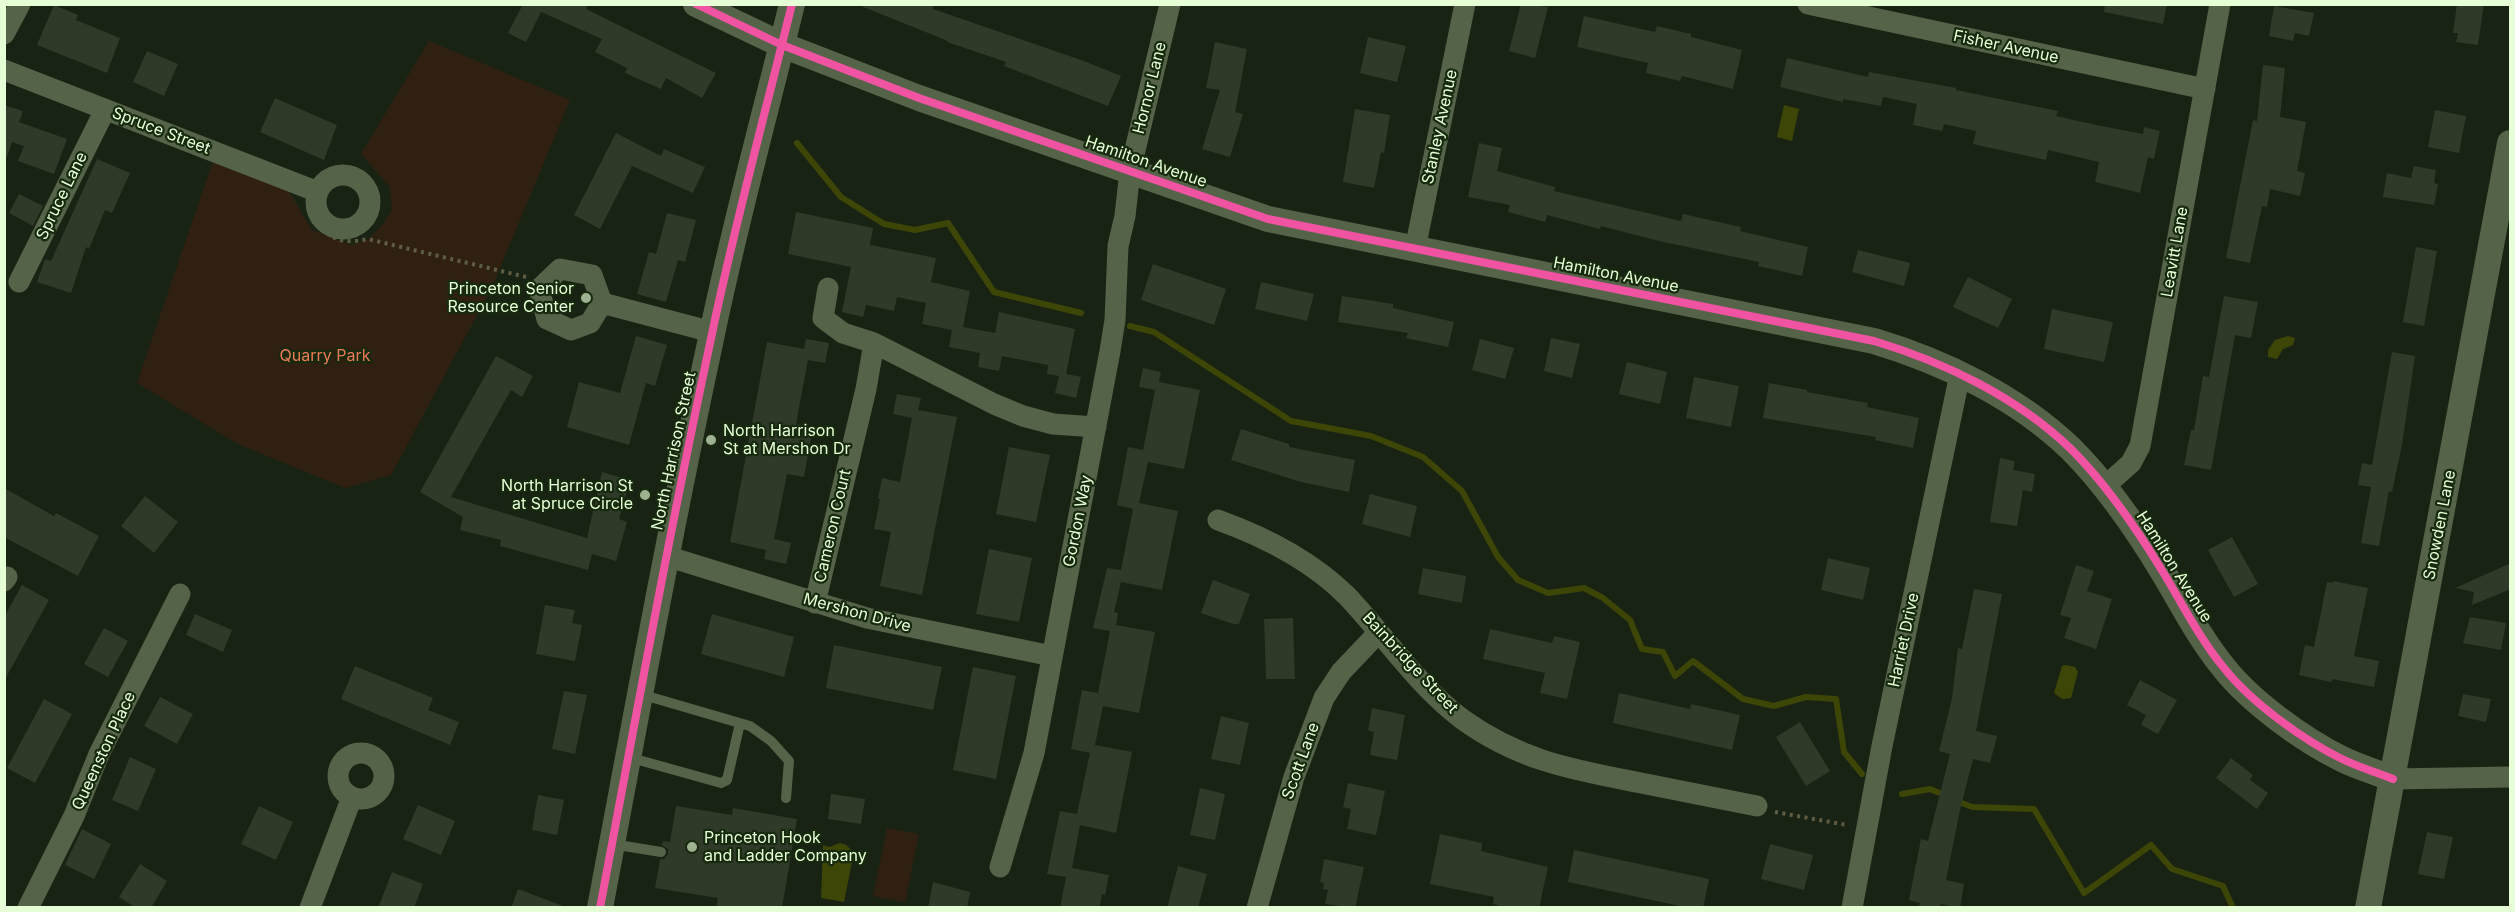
<!DOCTYPE html>
<style>
body{margin:0}
#map{position:relative;width:2515px;height:912px;overflow:hidden;background:#192314;font-family:Inter,sans-serif}
canvas{display:block}
.frame{position:absolute;inset:0;border:6px solid #e6ffd6;pointer-events:none}
</style>
<div id="map">
<canvas width="2515" height="912"></canvas>
<div class="frame"></div>
</div>
<script>
const g = document.querySelector('canvas').getContext('2d');
g.lineJoin = 'round';
function paint(path, color) { g.fillStyle = color; g.fill(path, 'evenodd'); }
function trace(path, color, width, dash) { g.strokeStyle = color; g.lineWidth = width; g.lineCap = dash ? 'butt' : 'round'; g.setLineDash(dash || []); g.stroke(path); }
function label(font, color, halo, rows, align = 'center') {
  g.font = font + ' Inter,sans-serif'; g.lineWidth = 4.5; g.setLineDash([]); g.textBaseline = 'middle'; g.strokeStyle = halo; g.fillStyle = color; for (const [text, x, y, turn = 0] of rows) {
    g.save(); g.translate(x, y); g.rotate((+turn || 0) * Math.PI / 180); g.textAlign = isNaN(turn) ? turn : align; if (halo) g.strokeText(text, 0, 0); g.fillText(text, 0, 0); g.restore();
  }
}
paint(new Path2D(`
 M429,41L570,100L492,287L391,475L345,488L238,444L137,383L213,161L288,190L312,230L351,245L368,239L383,224L392,210L390,187L361,154Z
 M887,828L919,834L905,902L873,896Z`), '#302011');
paint(new Path2D(`
 M1784,105L1799,109L1792,141L1777,137Z
 M2288,336L2295,338L2293,345L2283,349L2277,359L2268,357V350L2275,340Z
 M2066,665L2075,667L2078,672L2071,698L2062,699L2054,693L2062,666Z
 M840,843L846,845L854,852L844,902L821,898L823,845L829,847Z`), '#3d4607');
trace(new Path2D(`
 M797,143L841,197L884,224L915,230L948,223L994,292L1081,313
 M1130,326L1154,332L1291,421L1371,436L1423,457L1462,491L1498,557L1518,580L1548,593L1584,588L1603,598L1630,620L1642,649L1663,652L1675,676L1693,661L1743,699L1774,706L1806,697L1836,699L1844,752L1862,774
 M1902,794L1930,789L1947,796
 M1957,801L1972,807L2034,809L2084,893L2151,845L2172,869L2223,886L2233,908`), '#3d4607', 6);
paint(new Path2D(`
 M523,4H588L586,9L716,73L702,98L666,78L661,89L625,73L627,68L595,52L602,39L541,12L526,42L508,33Z
 M861,4H934L933,9L1084,61L1121,76L1108,106L1004,66L1006,62L947,42L948,41L861,6Z
 M1521,4L1548,7L1535,58L1509,51Z
 M2105,4H2167L2163,24L2104,12Z
 M2457,4H2484L2478,45L2456,42L2458,33H2453Z
 M54,5L78,15L76,20L120,38L107,73L37,45Z
 M2274,6L2314,13L2309,36L2295,33L2293,41L2269,36Z
 M1584,16L1655,32L1657,26L1691,34V37L1742,50L1733,89L1682,76L1680,81L1646,73L1648,63L1577,47Z
 M1368,37L1406,46L1397,82L1360,73Z
 M1215,42L1247,49L1235,112L1243,114L1230,157L1202,149L1220,90L1206,88Z
 M147,51L178,64L164,96L133,82Z
 M1787,58L1868,77L1869,72L1956,88V90L2058,111L2056,116L2096,125L2143,134L2144,127L2160,131L2154,159L2148,157L2140,193L2095,182L2099,162L2048,150L2046,160L1973,144L1976,131L1944,124L1942,131L1913,125L1917,104L1883,97L1881,106L1843,99V102L1780,87Z
 M2263,65L2285,68L2280,117L2306,122L2297,171L2305,173L2300,196L2270,189L2267,207L2262,206L2250,263L2226,258L2253,120L2257,121Z
 M275,98L337,125L324,160L260,132Z
 M4,105L23,111L19,122L67,139L54,174L18,161L24,146L12,142L7,157H4Z
 M1355,109L1390,115L1384,153L1381,152L1374,188L1343,182Z
 M2435,110L2466,116L2459,153L2428,147Z
 M616,133L661,156L664,149L705,167L693,193L632,166L600,229L574,215Z
 M1479,143L1502,148L1497,171L1555,187L1554,191L1681,221L1683,214L1741,227L1740,231L1808,247L1802,276L1758,266L1759,262L1659,241L1601,226L1600,229L1547,215L1545,222L1508,212L1510,205L1468,197Z
 M97,159L130,173L112,213L105,210L89,249L86,247L71,293L37,282L45,259L51,261Z
 M2414,166L2436,170L2434,183L2438,184L2434,205L2383,197L2387,173L2411,178Z
 M19,194L43,206L33,226L9,213Z
 M796,212L873,228L870,245L936,258L931,282L970,291L963,327L995,333L999,312L1075,329L1066,374L1081,377L1076,398L1055,393L1059,376L1047,374L1048,365L1002,356L999,371L978,367L980,353L949,347L952,330L922,324L926,303L897,297L894,311L866,305L863,317L842,312L851,267L788,254Z
 M667,213L696,220L685,262L678,260L666,302L637,294L649,252L656,254Z
 M2416,247L2437,251L2424,326L2403,322Z
 M1858,250L1910,263L1904,286L1852,272Z
 M1153,264L1226,289L1214,325L1141,300Z
 M1968,277L2012,299L1998,328L1953,307Z
 M1261,282L1314,294L1307,321L1255,309Z
 M1342,296L1393,304V308L1454,322L1448,347L1406,338L1408,333L1338,322Z
 M2224,296L2258,302L2251,338L2235,335L2211,470L2184,465L2191,430H2194L2203,376L2209,377Z
 M2052,309L2113,322L2104,362L2044,349Z
 M636,336L667,345L655,386L646,383L629,445L567,427L579,382L620,393Z
 M1551,338L1580,344L1572,378L1544,371Z
 M806,339L829,343L825,363L808,360L796,424L813,427L804,477L787,474L774,539L791,543L786,564L764,559L766,550L730,542L767,342L804,349Z
 M1480,339L1514,348L1505,379L1472,370Z
 M2392,352L2415,356L2402,445L2392,492L2389,491L2379,546L2361,543L2371,487L2358,485L2362,463L2372,465Z
 M496,356L533,376L522,397L511,390L451,497L587,538L602,472L630,480L619,519L627,522L616,561L592,554L588,570L500,546L501,540L460,530L463,517L420,492Z
 M1627,362L1667,372L1660,404L1619,394Z
 M1143,368L1161,372L1159,382L1200,390L1184,469L1148,462L1139,503L1178,511L1162,590L1121,582L1114,612L1118,613L1116,625L1155,632L1139,713L1103,706L1095,745L1132,752L1116,833L1080,825L1072,868L1109,875L1105,895L1102,894L1099,908H1060L1066,877L1047,874L1060,811L1077,814L1090,753L1071,749L1082,690L1098,693L1110,631L1093,628L1107,568L1121,570L1133,509L1117,505L1128,447L1143,450L1155,390L1139,387Z
 M1694,377L1739,386L1731,427L1686,418Z
 M1769,383L1807,390V392L1868,403L1867,407L1919,418L1913,448L1875,440L1876,437L1763,418Z
 M897,394L921,398L918,410L957,417L922,595L880,586L891,532L874,529L880,499H878L882,478L900,482L912,418L893,414Z
 M1241,429L1289,444V447L1355,460L1349,492L1301,482L1231,460Z
 M1009,447L1050,455L1036,522L996,514Z
 M2000,458L2015,461L2013,470L2035,474L2032,492L2023,490L2017,526L1990,522Z
 M4,488L54,516L56,513L99,536L78,576L4,537Z
 M1370,494L1417,506L1410,537L1362,524Z
 M145,496L178,522L154,553L121,526Z
 M2232,537L2258,584L2234,597L2208,550Z
 M989,549L1032,558L1019,622L976,614Z
 M1828,558L1870,568L1863,600L1821,590Z
 M2511,563V589L2472,605L2474,592L2455,588Z
 M2076,565L2094,571L2087,591L2112,599L2096,649L2064,638L2071,618L2060,615Z
 M1423,568L1466,576L1462,603L1418,594Z
 M1213,580L1250,594L1239,624H1233L1201,613Z
 M2333,581L2368,588L2354,656L2379,661L2374,687L2332,679L2331,682L2299,675L2305,645L2314,647L2327,582L2333,583Z
 M22,585L49,600L4,681V617Z
 M1974,589L2002,594L1976,731L1997,736L1990,763L1973,759L1960,810L1946,880L1964,884L1960,908L1941,904L1940,908H1918L1920,903L1909,900L1921,839L1928,841L1950,754L1939,751L1952,698L1958,648L1962,649Z
 M545,605L575,610L572,623L582,625L575,661L536,654Z
 M195,614L232,630L223,652L186,635Z
 M712,614L794,637L784,677L701,654Z
 M2470,617L2506,623L2501,650L2463,643Z
 M1293,618L1295,679H1266L1264,619Z
 M104,628L128,641L108,677L84,664Z
 M1490,629L1552,643L1554,636L1580,642L1567,699L1540,693L1545,673L1483,659Z
 M834,645L942,667L933,710L826,688Z
 M355,666L433,698L428,710L459,722L450,745L341,699Z
 M973,667L1016,676L996,779L953,770Z
 M2140,680L2177,700L2158,734L2141,725L2146,715L2127,705Z
 M564,691L587,695L575,754L552,749Z
 M1619,693L1690,709L1691,704L1740,715L1732,750L1613,723Z
 M2463,694L2491,699L2486,722L2458,716Z
 M160,697L193,714L177,744L144,726Z
 M44,699L72,714L35,783L7,768Z
 M1372,708L1405,715L1397,760L1370,755L1374,732L1368,730Z
 M1221,716L1249,723L1240,765L1211,759Z
 M1800,722L1830,771L1806,786L1776,737Z
 M130,757L156,769L138,811L112,800Z
 M2231,758L2253,775L2250,780L2268,793L2257,809L2216,778Z
 M1348,783L1385,791L1376,835L1347,829L1351,809L1343,807Z
 M1200,788L1225,794L1215,840L1190,835Z
 M831,794L865,799L861,824L828,819Z
 M538,795L564,800L557,835L532,830Z
 M418,805L455,821L441,855L403,839Z
 M259,806L293,822L276,860L241,844Z
 M676,806L732,815L733,808L797,819L782,908H716L718,898L655,888L660,859H664L668,854V849L662,845L663,841L670,842Z
 M82,829L111,844L94,879L65,865Z
 M2427,832L2453,837L2444,879L2418,874Z
 M1440,834L1482,843L1481,851L1548,867L1539,908H1507L1493,904L1494,897L1430,884Z
 M1770,844L1813,855L1804,890L1761,879Z
 M1574,850L1709,879L1703,908H1689L1568,882Z
 M1324,859L1364,867L1355,908L1325,904L1328,890L1323,889L1324,883L1320,882Z
 M140,864L167,881L151,908H136L119,897Z
 M1178,866L1207,874L1198,908H1167Z
 M392,872L423,884L414,908H378Z
 M933,882L970,892L967,908H928Z
 M518,889L563,906V908H511Z`), '#2f3a29');
trace(new Path2D(`
 M316,223C333,241 343,244 368,239L526,277
 M1775,812L1847,825`), '#5e5d44', 4, [3, 4.5]);
trace(new Path2D(`
 M640,694L750,726L771,741L789,761L786,798
 M628,757L721,783L727,780L740,723
 M612,844L661,852`), '#556448', 10);
trace(new Path2D(`
 M1808,4L2205,89
 M4,34L20,4
 M4,70L318,192
 M316 202a27 27 0 1 1 54 0a27 27 0 1 1-54 0Z
 M1415,249L1465,4
 M19,282L105,110
 M602,303L590,323L571,330L547,319L539,289L560,269L592,275L602,303L712,332
 M874,343L994,404L1023,416L1053,424L1096,427
 M2104,487L2131,463L2140,446L2220,4
 M1218,520C1265,537 1311,560 1347,596C1385,636 1418,686 1462,719C1519,760 1569,769 1636,782C1676,790 1716,798 1757,806
 M666,556L867,618L1052,656
 M4,581L7,577
 M815,603L866,389L874,343L843,333L823,318L828,288
 M338 776a23 23 0 1 1 46 0a23 23 0 1 1-46 0Z
 M2393,779L2510,777
 M1000,867L1034,753L1110,351L1115,320L1118,246L1125,216L1130,171L1170,4
 M28,908L74,816L99,754L180,594
 M310,908L352,797
 M1257,908L1294,777L1324,698L1341,672L1379,632
 M1852,908L1882,746L1960,374`), '#556448', 21);
trace(new Path2D(`
 M696,4L782,45L919,98L1268,219L1874,341C1944,362 2017,397 2071,449C2107,485 2137,529 2163,572C2183,605 2200,639 2224,668C2251,702 2303,740 2342,759C2358,767 2376,772 2393,779
 M600,908C636,716 671,524 712,334C735,223 765,114 792,4
 M2368,908L2510,143`), '#556448', 26);
trace(new Path2D(`
 M696,4L782,45L919,98L1268,219L1874,341C1944,362 2017,397 2071,449C2107,485 2137,529 2163,572C2183,605 2200,639 2224,668C2251,702 2303,740 2342,759C2358,767 2376,772 2393,779
 M600,908C636,716 671,524 712,334C735,223 765,114 792,4`), '#f153a3', 8);
for (const [x, y, r, color] of [
 [586,298,6,"#9eb292"],
 [711,440,6,"#9eb292"],
 [645,495,6,"#9eb292"],
 [692,847,6,"#9eb292"]
]) { const dot = new Path2D(); dot.arc(x, y, r, 0, 2 * Math.PI); g.fillStyle = color; g.fill(dot); trace(dot, '#17290e', 2); }
label('16px', '#e6ffd6', '#17290e', [
 ["Fisher Avenue",2006,47,12],
 ["Hornor Lane",1150,88,-76],
 ["Stanley Avenue",1440,127,-78],
 ["Spruce Street",161,131,21],
 ["Hamilton Avenue",1146,162,19],
 ["Spruce Lane",62,196,-64],
 ["Leavitt Lane",2175,252,-80],
 ["Hamilton Avenue",1616,275,11],
 ["North Harrison Street",674,451,-78],
 ["Gordon Way",1078,521,-79],
 ["Snowden Lane",2440,525,-79],
 ["Cameron Court",833,526,-77],
 ["Hamilton Avenue",2174,567,58],
 ["Mershon Drive",857,613,15],
 ["Harriet Drive",1904,640,-78],
 ["Bainbridge Street",1410,663,47],
 ["Queenston Place",104,751,-65],
 ["Scott Lane",1301,761,-70]
]);
label('16px', '#e6ffd6', '#17290e', [
 ["Princeton Senior",574,289],
 ["Resource Center",574,307],
 ["North Harrison",723,431,"left"],
 ["St at Mershon Dr",723,449,"left"],
 ["North Harrison St",633,486],
 ["at Spruce Circle",633,504],
 ["Princeton Hook",704,838,"left"],
 ["and Ladder Company",704,856,"left"]
], 'right');
label('16px', '#ea7a57', '#17290e', [
 ["Quarry Park",325,356]
]);
</script>
